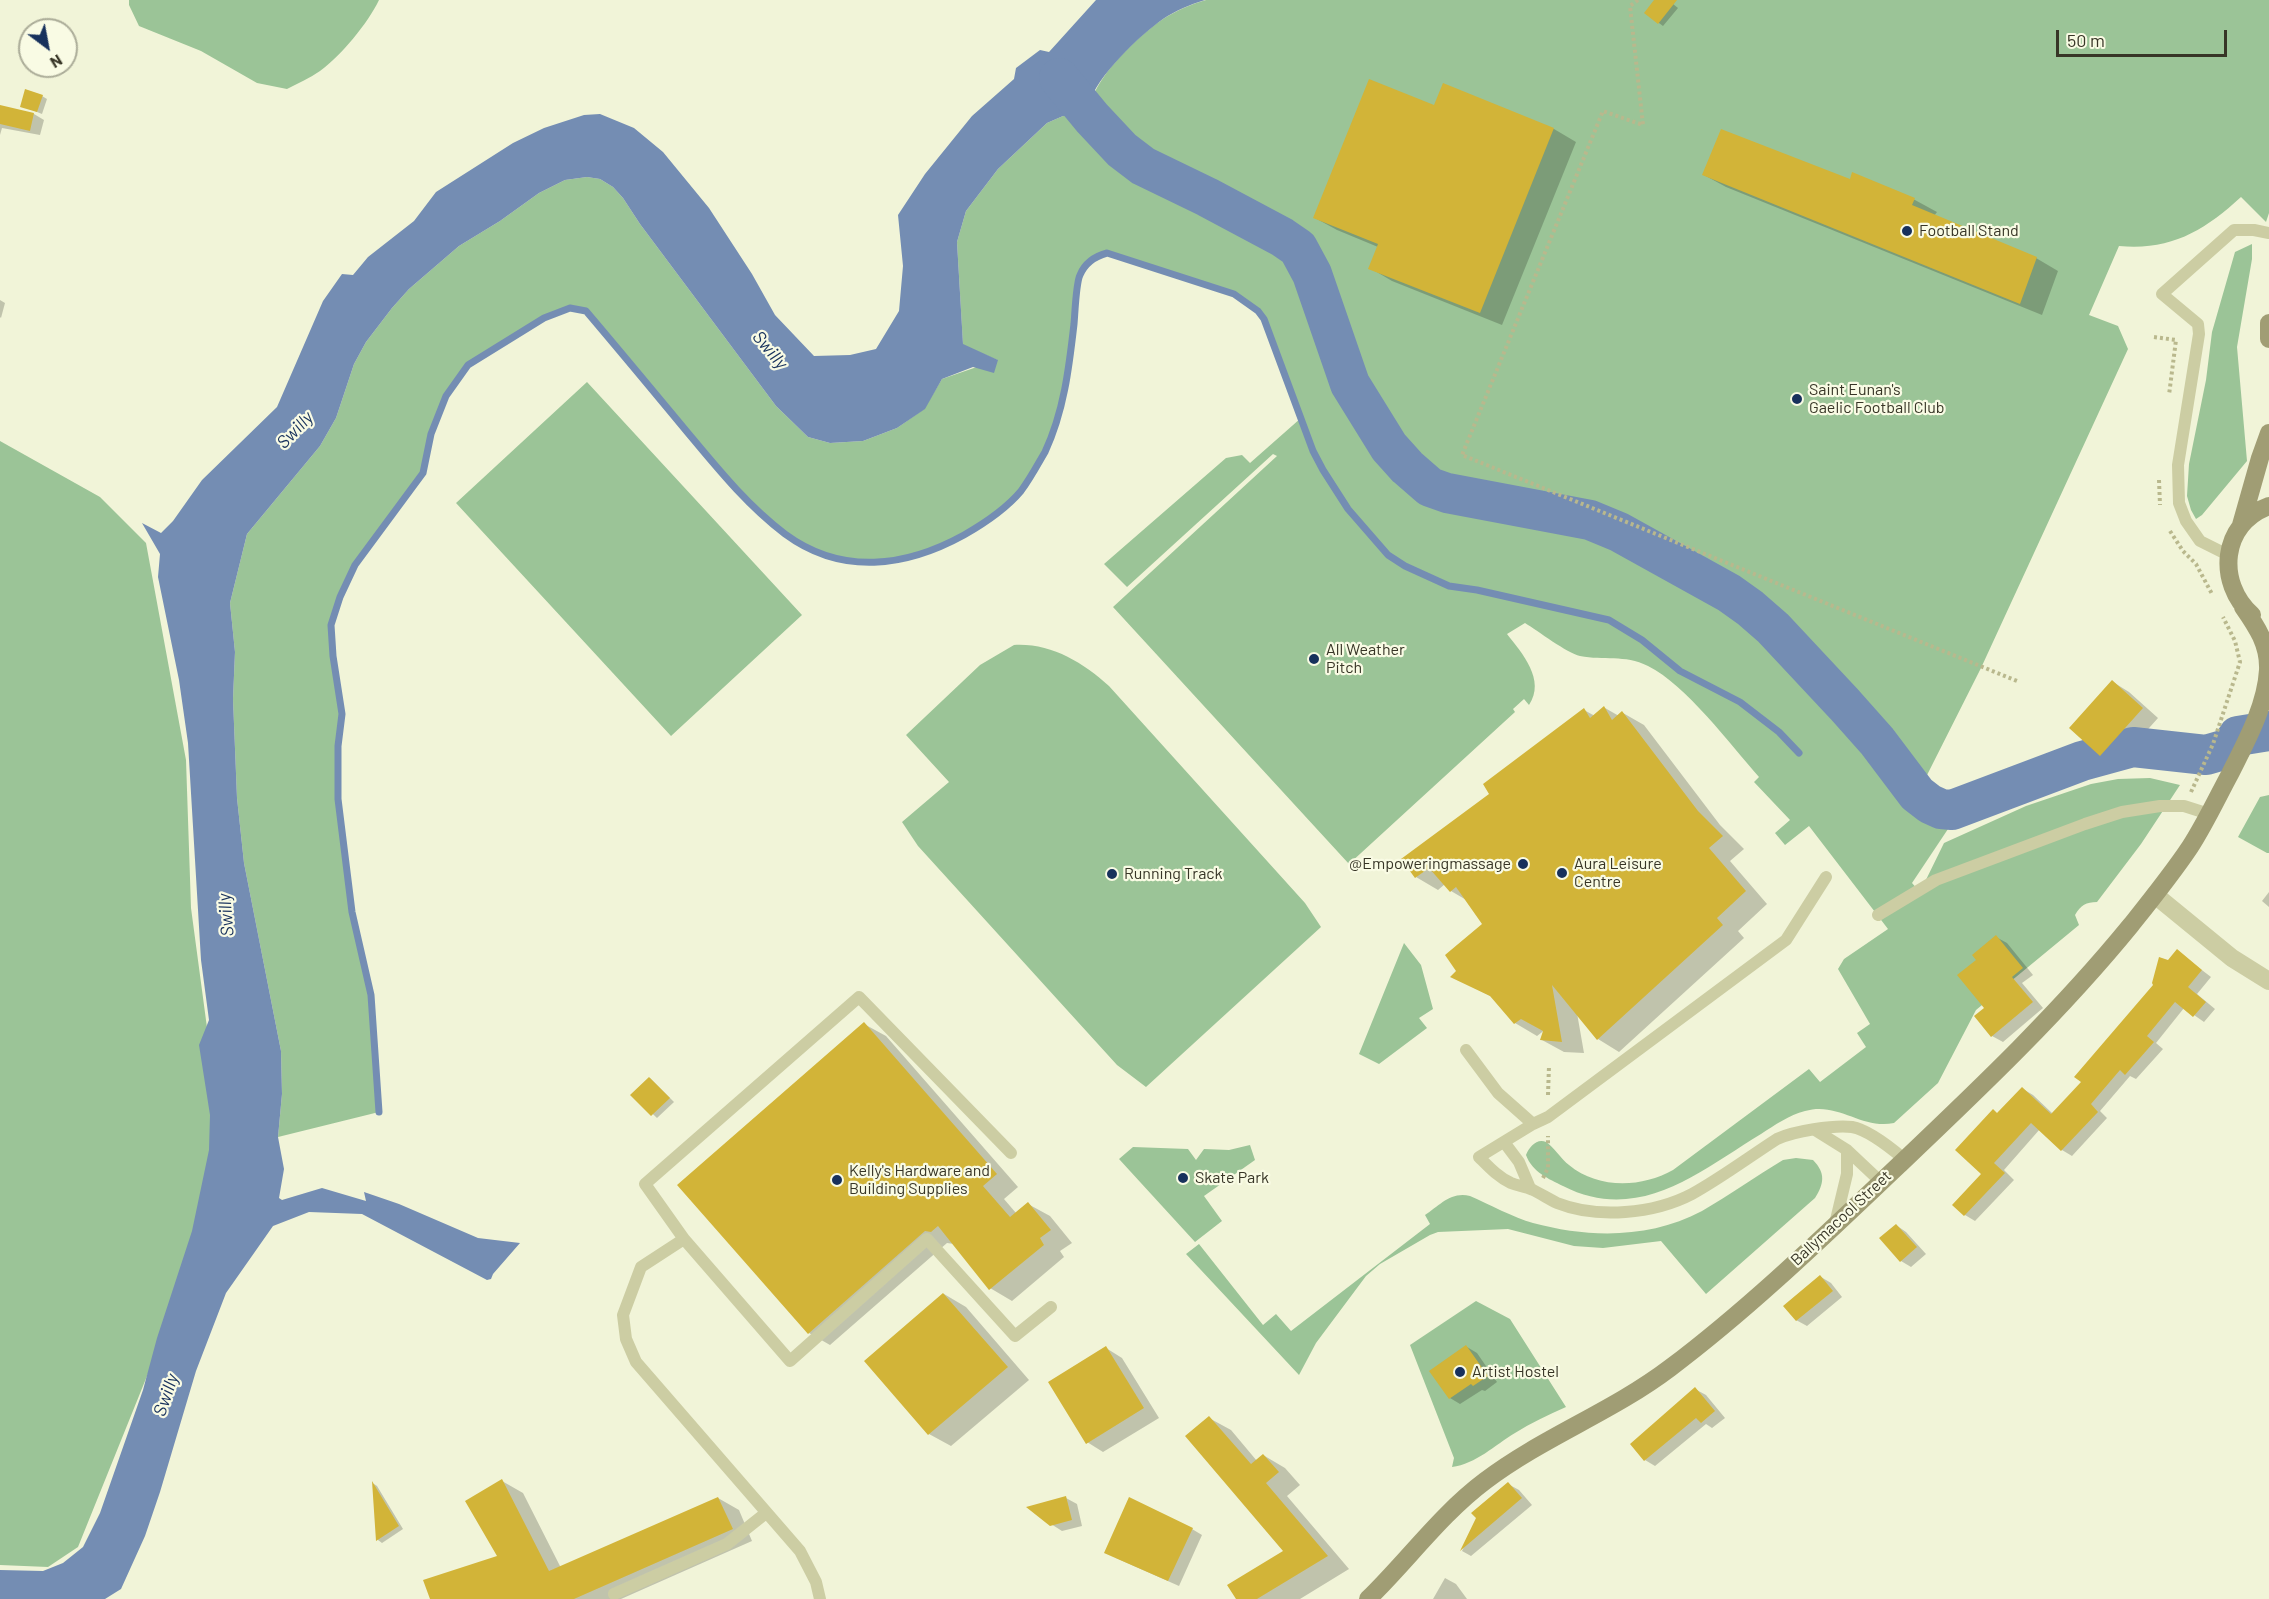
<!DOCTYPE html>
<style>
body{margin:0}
#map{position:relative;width:2269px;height:1599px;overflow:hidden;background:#f1f4d8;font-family:Barlow,sans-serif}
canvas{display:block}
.north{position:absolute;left:18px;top:18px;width:60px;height:60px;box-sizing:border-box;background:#f9fbe4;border:2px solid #abac98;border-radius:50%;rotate:148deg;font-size:16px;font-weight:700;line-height:24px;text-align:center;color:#373526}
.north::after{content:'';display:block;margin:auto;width:21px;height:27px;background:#17315c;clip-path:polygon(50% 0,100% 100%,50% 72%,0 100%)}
.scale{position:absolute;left:2056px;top:30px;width:171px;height:27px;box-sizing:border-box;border:3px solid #373526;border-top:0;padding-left:8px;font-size:18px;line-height:21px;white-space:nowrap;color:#373526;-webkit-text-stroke:4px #f9fbe4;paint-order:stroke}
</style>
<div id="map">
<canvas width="2269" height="1599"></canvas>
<div class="north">N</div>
<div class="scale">50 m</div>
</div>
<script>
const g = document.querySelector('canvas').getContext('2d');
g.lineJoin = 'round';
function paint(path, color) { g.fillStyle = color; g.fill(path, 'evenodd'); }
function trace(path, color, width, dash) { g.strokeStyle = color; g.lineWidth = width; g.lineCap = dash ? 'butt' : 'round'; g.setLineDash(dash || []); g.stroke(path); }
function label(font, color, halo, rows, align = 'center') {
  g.font = font + ' Barlow,sans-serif'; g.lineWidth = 4.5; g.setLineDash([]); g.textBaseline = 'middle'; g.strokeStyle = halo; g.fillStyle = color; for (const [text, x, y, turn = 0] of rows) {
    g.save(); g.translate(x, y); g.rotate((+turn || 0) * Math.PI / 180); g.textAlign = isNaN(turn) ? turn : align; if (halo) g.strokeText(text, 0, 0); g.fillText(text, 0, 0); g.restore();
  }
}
paint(new Path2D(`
 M129,0H379C368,23 341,56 320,71C310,78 298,83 287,89L257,83L201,51L139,26L129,5Z
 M1206,0H2269V213L2266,222L2241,197C2204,231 2170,251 2119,246L2089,315L2118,326L2128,349L1981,668L1923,783L1888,732L1817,653L1772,613L1752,608C1793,647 1832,690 1870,733C1892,759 1908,796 1941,809L1948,829L1912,883L1920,892L1944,843L2026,806L2091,784L2118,779L2150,778L2180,785L2141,844L2097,902C2086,902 2081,905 2075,915L2079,925L1976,1010L1938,1083L1894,1123C1862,1130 1838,1101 1805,1111C1789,1115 1775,1125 1761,1134C1700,1171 1639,1225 1563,1186C1549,1179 1532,1172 1526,1155C1529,1147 1537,1138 1546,1142C1552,1145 1562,1160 1569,1165C1598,1189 1641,1188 1673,1170L1809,1069L1820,1082L1866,1047L1857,1033L1870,1024L1838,969L1844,959L1888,929L1809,826L1785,845L1775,833L1790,820L1754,782L1759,777C1730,744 1686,685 1648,666C1624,654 1604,661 1580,656C1567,653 1538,631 1525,623L1507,634C1522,653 1546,680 1529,705L1524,699L1513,709L1515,712L1349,864L1113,607L1277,456L1273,454L1127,587L1104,564L1226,458L1242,455L1250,463L1301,418L1269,329L1258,311L1234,294L1107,253C1096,256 1085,263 1080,275C1075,285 1075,311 1074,324C1069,368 1064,411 1045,452C1000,543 873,599 785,534C747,505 718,469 688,433C654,392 620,351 586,311L570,308L544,318L468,365L446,396L431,434L423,473L355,565L340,597L331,625L333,656L342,714L338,746V799L351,912L371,995L379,1112L278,1137L282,1094L281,1051L244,863L237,798L233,699L235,652L230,603L247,534L320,446L336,418L354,364L366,342L392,308L409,289L459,246L500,221L539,193L565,180L587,177L600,179L613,187L623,198L640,224L776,406L808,437L830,443L863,441L897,428L924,409L942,379L997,360L963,345L957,242L966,211L998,169L1047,123L1063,116L1088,115L1090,117C1085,85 1138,36 1163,19C1176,11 1191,4 1206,0Z
 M2252,244V259L2237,347L2247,461L2202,515L2196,519L2191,510L2187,496L2189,464L2206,380L2212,332L2235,252Z
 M587,382L802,615L671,736L456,503Z
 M0,441L100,497L146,543L186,760L191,908L214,1080V1170L191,1267L78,1547L48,1567L0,1565Z
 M1014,645C1051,643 1082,662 1109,686L1305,903L1321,927L1146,1087L1117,1065L918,846L902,822L949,782L906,735L980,665Z
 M2269,795V853H2267L2238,837L2260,797Z
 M1404,943L1421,965L1433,1009L1419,1018L1427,1028L1379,1064L1359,1054Z
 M1250,1145L1255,1160L1204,1196L1222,1221L1195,1242L1119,1159L1133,1147L1188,1149L1196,1160L1204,1149L1229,1150Z
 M1796,1158L1813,1160C1826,1173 1824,1184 1815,1198L1706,1294L1661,1241L1603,1248L1574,1246L1508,1229L1438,1232L1430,1235L1380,1264L1366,1276L1316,1343L1299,1375L1186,1254L1199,1244L1263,1325L1276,1314L1291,1331L1430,1224L1425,1215C1439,1206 1451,1191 1470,1196C1489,1204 1514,1218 1533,1223C1589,1238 1649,1239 1702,1211C1730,1195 1756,1176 1783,1160Z
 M1476,1301L1510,1319L1566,1407C1548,1415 1531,1423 1515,1433C1495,1445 1476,1464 1452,1467L1454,1458L1410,1345Z`), '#9bc497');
paint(new Path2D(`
 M1096,0H1205C1191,4 1175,11 1163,19C1140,35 1096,77 1089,104C1088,108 1090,113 1092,118L1088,115L1063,116L1047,123L998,169L966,211L957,242L963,344L998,360L994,373L973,367L942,379L925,409L897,428L863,441L830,443L808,437L776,406L640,224L623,198L613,187L600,179L587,177L565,180L539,193L500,221L459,246L409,289L392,308L366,342L354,364L336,418L320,446L247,534L230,603L235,652L233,699L237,798L244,863L281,1051L282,1094L278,1137L284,1169L279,1198L282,1200L322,1188L366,1201L364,1192L399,1204L478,1238L520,1243L493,1274L491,1279L487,1280L362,1214L309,1212L273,1226L226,1293L196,1371L160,1492L145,1536L121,1589L105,1599H0V1570L43,1571L63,1563L83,1547L100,1513L143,1390L157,1338L192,1231L209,1150L210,1115L199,1045L209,1020L201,960L188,743L179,680L158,577L160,554L142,523L161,533L173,521L202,480L277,407L323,301L342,274L353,275L368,257L414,221L436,192L513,143L544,128L584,115L600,114L634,128L663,152L709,208L752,274L775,315L814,356L850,355L876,349L899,311L903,266L898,215L925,174L972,116L1014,79L1016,68L1040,50L1049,52Z`), '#748db3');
paint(new Path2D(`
 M1656,0H1668L1678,8L1663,26L1659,23Z
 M42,96L47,99L42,114L22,106Z
 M0,106L34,114L44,120L40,135L2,128L0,135Z
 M1435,107L1554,129L1576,142L1502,325L1392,281L1370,268L1378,247L1337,230L1315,218Z
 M1853,174L1915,200L1937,212L1934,216L2036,258L2058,271L2042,315L1726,187L1704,175L1851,181Z
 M0,300L5,303L1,318L0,317Z
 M2113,682L2129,692L2158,718L2117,764L2101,755Z
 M1605,708L1619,716L1623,713L1644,725L1720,825L1744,849L1730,861L1767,904L1738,931L1744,938L1619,1052L1598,1039L1577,1013L1584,1053L1564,1052L1542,1040L1546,1029L1537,1036L1515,1023L1494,998L1453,977L1485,925L1468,901L1451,891L1445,884L1438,890L1416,877L1491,794L1584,710L1595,716Z
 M2269,892V907L2262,901Z
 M1996,937L2007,943L2033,975L2022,983L2043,1008L2003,1042L1992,1036L1978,960Z
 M2177,951L2211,977L2197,994L2215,1009L2204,1022L2184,1008L2156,1043L2163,1049L2136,1079L2130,1076L2100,1111L2107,1118L2072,1156L2062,1150L2040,1129L2004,1170L2014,1180L1975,1221L1965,1215L1954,1205L1983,1174L1998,1114L2023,1089L2033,1095L2053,1114L2083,1082L2156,984L2169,961Z
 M864,1024L886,1036L1018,1187L1004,1199L1016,1213L1028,1204L1050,1216L1072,1243L1060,1251L1064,1257L1012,1301L990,1288L954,1244L947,1243L830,1345L809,1333Z
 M650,1078L674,1102L657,1118L633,1095Z
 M1896,1225L1906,1232L1926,1254L1911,1267L1901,1261Z
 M1821,1277L1831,1283L1842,1297L1807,1326L1796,1320Z
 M944,1294L966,1307L1029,1380L951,1446L929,1434Z
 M1467,1347L1477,1353L1497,1382L1485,1391L1482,1390L1460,1404L1450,1398Z
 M1106,1348L1122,1358L1159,1418L1103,1452L1087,1442Z
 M1695,1389L1706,1395L1725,1418L1712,1428L1706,1424L1655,1466L1645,1460Z
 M1209,1418L1231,1430L1257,1461L1263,1455L1285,1468L1300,1485L1287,1496L1349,1569L1300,1599H1238L1285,1551Z
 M502,1481L523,1493L561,1568L718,1498L739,1510L752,1541L621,1599H431L499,1557Z
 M374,1484L377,1486L403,1529L382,1543L378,1540Z
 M1508,1484L1519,1490L1532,1505L1471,1556L1462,1551L1478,1518Z
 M1066,1498L1077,1504L1082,1526L1062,1531L1051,1524Z
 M1192,1529L1202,1535L1179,1586L1116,1558Z
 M1445,1578L1456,1584L1467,1599H1433Z`), '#0003');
trace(new Path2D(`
 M379,1112L371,995L352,912L338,799V746L342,714L333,656L331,625L340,597L355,565L423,473L431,434L446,396L468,365L544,318L570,308L586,311C620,351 654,392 688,433C718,469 747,505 785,534C842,576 906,567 964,535C985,523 1006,509 1021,491C1030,479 1038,464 1045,452C1064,411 1069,368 1074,324C1075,313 1076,283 1080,275C1085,263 1096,256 1107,253L1234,294L1258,311L1264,319L1313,451L1323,470L1348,509L1388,555L1405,566L1449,586L1477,590L1609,620L1642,640L1680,671L1740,702L1779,732L1799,753`), '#748db3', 7);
trace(new Path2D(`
 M1059,78L1092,118L1122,150L1143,166L1207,197L1282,237L1298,248L1312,274L1350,384L1389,447L1407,467L1430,487L1447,493L1590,520L1619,532L1729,593L1750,608L1773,628L1845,705L1877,741L1917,794L1930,804L1941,809L1952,810L2082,761L2133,747L2206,755L2230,748L2238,736L2269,731`), '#748db3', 40);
paint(new Path2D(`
 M1654,0H1677L1658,24L1644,13Z
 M1369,79L1434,105L1443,83L1554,128L1480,313L1368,269L1378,244L1313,218Z
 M25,89L43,95L37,112L20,107Z
 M0,105L34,113L30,131L0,124Z
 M1721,129L1850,179L1852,172L1915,198L1912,205L2037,257L2020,304L1702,175Z
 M2112,680L2143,708L2100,756L2069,728Z
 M1604,706L1612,720L1622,711L1698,811L1723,836L1709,848L1746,891L1717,918L1723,925L1597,1040L1552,985L1562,1042L1540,1040L1543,1031L1521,1019L1514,1024L1490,996L1450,977L1456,971L1445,955L1482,924L1456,887L1450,892L1429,868L1415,878L1401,859L1489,794L1483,784L1584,708L1590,718Z
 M1996,935L2023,968L2012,977L2033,1002L1991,1037L1974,1016L1984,1008L1957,975L1976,960L1972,955Z
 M2177,949L2202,970L2188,987L2206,1002L2193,1017L2175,1002L2147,1036L2154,1042L2125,1075L2120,1070L2091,1104L2098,1112L2061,1151L2031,1123L1994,1163L2005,1173L1964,1216L1952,1205L1981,1174L1955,1150L1993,1109L1997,1113L2022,1087L2051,1114L2081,1082L2074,1077L2153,985L2152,983L2159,957L2168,960Z
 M864,1022L997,1174L983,1186L1010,1217L1028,1202L1051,1230L1040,1238L1044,1245L989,1290L938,1226L931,1232L925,1231L808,1334L677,1185Z
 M649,1077L670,1098L651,1116L630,1095Z
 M1896,1224L1917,1247L1900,1262L1879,1238Z
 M1820,1275L1833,1291L1796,1321L1783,1306Z
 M943,1293L1008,1367L928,1435L864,1361Z
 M1466,1345L1488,1376L1473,1386L1471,1384L1449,1399L1429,1371Z
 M1106,1346L1144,1408L1086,1444L1048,1382Z
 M1695,1387L1715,1411L1701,1423L1696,1418L1644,1461L1630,1444Z
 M1209,1416L1251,1464L1263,1454L1279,1472L1266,1483L1328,1556L1257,1599H1236L1227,1585L1283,1551L1185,1436Z
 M502,1479L549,1571L718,1497L733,1529L574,1599H430L423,1580L497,1556L465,1501Z
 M372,1481L399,1526L376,1541Z
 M1508,1482L1522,1498L1460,1551L1476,1518L1471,1513Z
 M1066,1496L1072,1520L1050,1526L1026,1507Z
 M1129,1497L1193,1528L1168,1581L1104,1553Z`), '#d2b438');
trace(new Path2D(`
 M1638,0L1630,6L1643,125L1603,111L1462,455L2017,681
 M2154,337L2176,340L2169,395
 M2159,480L2160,505
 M2170,531L2183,551L2196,564L2212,594
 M2191,792L2213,744L2240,662L2235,641L2223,617
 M1548,1095L1549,1066
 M1543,1178L1548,1168V1136`), '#b9b88d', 4, [3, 3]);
trace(new Path2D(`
 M2228,555L2200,541L2186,521L2179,503L2178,465L2199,334L2198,324L2162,294L2234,230H2254L2269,233
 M1878,915L1936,880L2085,824L2122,812L2160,806H2184L2209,814
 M1466,1050L1498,1093L1533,1124L1479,1157C1489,1167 1498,1177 1511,1183C1518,1186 1526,1186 1533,1190C1541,1194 1549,1199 1557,1203C1597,1219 1654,1214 1692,1194C1721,1178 1749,1157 1777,1139C1794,1131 1833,1125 1852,1127C1869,1130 1891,1148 1904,1159
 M1533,1124L1548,1117L1786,940L1826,877
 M1815,1130L1847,1150L1881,1182
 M1504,1142L1519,1162L1530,1188
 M1835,1224L1847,1174V1150
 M684,1239L645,1184L859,997L1011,1153
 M614,1594L727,1544L766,1513
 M820,1599L816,1582L800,1551L636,1362L626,1339L623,1315L641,1267L684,1239L790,1361L927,1239L1015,1336L1051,1307`), '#cccda3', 12);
trace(new Path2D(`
 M2155,895L2232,958L2269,981`), '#cccda3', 18);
trace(new Path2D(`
 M2269,323V339
 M2241,525L2260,458L2269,433
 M2252,615C2216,583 2221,523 2269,506
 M1368,1599C1408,1560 1441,1514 1485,1481C1543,1437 1612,1412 1670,1368C1751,1307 1825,1235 1899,1165C1980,1088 2060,1012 2131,925C2151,900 2172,874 2190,847C2205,824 2217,798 2230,774C2246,742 2266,706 2268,670C2269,645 2257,627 2243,607`), '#a09d74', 18);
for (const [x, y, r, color] of [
 [1907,231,6,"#17315c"],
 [1797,399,6,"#17315c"],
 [1314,659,6,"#17315c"],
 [1523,864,6,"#17315c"],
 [1562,873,6,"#17315c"],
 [1112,874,6,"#17315c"],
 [1183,1178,6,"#17315c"],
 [837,1180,6,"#17315c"],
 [1460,1372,6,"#17315c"]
]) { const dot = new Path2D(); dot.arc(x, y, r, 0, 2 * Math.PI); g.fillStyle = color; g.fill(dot); trace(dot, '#f9fbe4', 2); }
label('16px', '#373526', '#f9fbe4', [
 ["Football Stand",1919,231],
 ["Saint Eunan's",1809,390],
 ["Gaelic Football Club",1809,408],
 ["All Weather",1326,650],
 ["Pitch",1326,668],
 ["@Empoweringmassage",1511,864,"right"],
 ["Aura Leisure",1574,864],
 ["Centre",1574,882],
 ["Running Track",1124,874],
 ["Kelly's Hardware and",849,1171],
 ["Building Supplies",849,1189],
 ["Skate Park",1195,1178],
 ["Artist Hostel",1472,1372]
], 'left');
label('16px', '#373526', '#f9fbe4', [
 ["Ballymacool Street",1841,1218,-43]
]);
label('italic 18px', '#17315c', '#f9fbe4', [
 ["Swilly",770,350,50],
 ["Swilly",295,430,-46],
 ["Swilly",226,915,-95],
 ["Swilly",166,1395,-71]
]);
</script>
